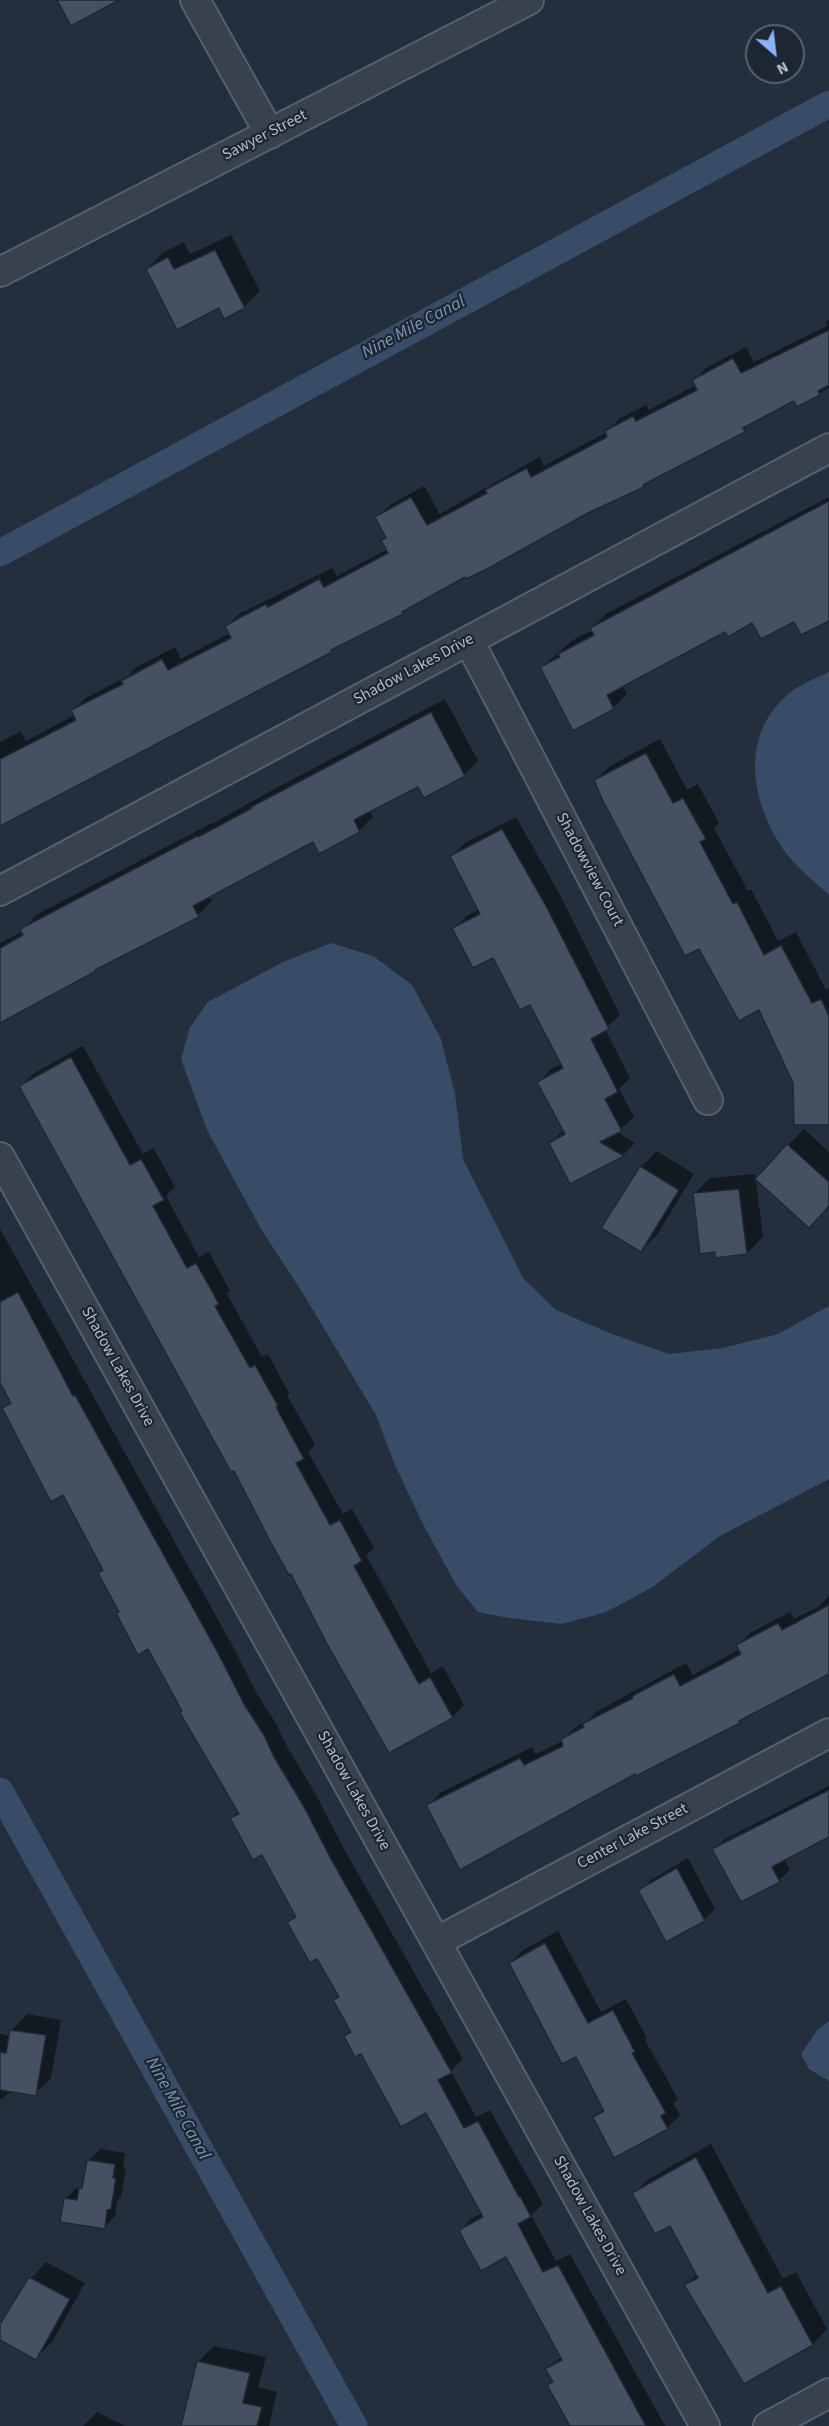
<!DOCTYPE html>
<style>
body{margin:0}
#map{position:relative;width:829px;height:2426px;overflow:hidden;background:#242f3e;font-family:"Source Sans 3",sans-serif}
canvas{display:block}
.north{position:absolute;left:745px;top:24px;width:60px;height:60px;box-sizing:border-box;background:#1d2633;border:2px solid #59626f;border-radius:50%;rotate:152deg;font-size:16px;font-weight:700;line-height:24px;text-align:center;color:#b4bcc9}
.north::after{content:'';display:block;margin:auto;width:21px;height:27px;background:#8ab4f8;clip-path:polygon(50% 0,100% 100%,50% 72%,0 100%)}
</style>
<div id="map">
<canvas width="829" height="2426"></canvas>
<div class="north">N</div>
</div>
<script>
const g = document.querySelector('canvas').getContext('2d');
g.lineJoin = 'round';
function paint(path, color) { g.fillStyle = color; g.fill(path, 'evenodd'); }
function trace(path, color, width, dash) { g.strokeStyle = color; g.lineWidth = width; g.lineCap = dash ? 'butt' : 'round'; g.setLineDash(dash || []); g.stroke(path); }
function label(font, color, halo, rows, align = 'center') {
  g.font = font + ' "Source Sans 3",sans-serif'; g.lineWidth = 4.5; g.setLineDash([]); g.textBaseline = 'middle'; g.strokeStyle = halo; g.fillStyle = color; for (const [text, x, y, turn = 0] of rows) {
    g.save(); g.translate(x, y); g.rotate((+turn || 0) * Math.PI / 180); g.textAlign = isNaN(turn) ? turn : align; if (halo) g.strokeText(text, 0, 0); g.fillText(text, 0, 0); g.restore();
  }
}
paint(new Path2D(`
 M829,672V895C815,882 797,868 786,853C750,803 738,733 792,691C803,683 817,678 829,672Z
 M331,943L373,956L412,985L441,1039L455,1094L463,1159L523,1278L556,1310L612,1334L669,1354L723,1348L778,1334L829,1306V1479L720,1536L651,1588L606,1612L562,1624L509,1618L478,1612L456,1585L422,1522L394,1463L376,1415L304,1295L261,1229L207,1130L181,1059L190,1027L208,1002L283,962Z
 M829,2021V2081L809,2069L801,2054L818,2029Z`), '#394c67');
paint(new Path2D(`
 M231,235L260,291L244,307L220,306L147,269L163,253L184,242L190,254Z
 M829,319V388L798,405L795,399L753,421L744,430L647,481L643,486L466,575L408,607L402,613L336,646L331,651L0,824V742L21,731L26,741L75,715L73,710L86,698L128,676L135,668L175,647L181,659L230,633L227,626L239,614L332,568L337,576L388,549L383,541L387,536L377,517L390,505L424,486L440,514L540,457L544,466L607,432L619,419L646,405L649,410L696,385L694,381L706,368L746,347L754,362L827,326L826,322Z
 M829,497V619L753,621L726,630L622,685L627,694L613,708L541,668L573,640L593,630L592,628L606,614Z
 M445,699L478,761L464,775L424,796L418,785L370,810L373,817L359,831L320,852L313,840L209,896L212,901L198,915L0,1018V943L23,931L36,915L212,823V824L267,793Z
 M660,739L687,790L698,784L719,823L714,828L748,891L751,889L778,941L796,932L826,990L829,988V1045L760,1008L700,947L595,780L610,766Z
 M516,817L559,893L620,1015L605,1029L630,1078L619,1089L634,1117L617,1132L635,1143L623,1155L571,1182L550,1143L564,1130L539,1082L551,1069L562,1064L531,1003L493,955L454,929L467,916L480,909L452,856L465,843Z
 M83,1046L143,1154L153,1148L162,1163L175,1187L166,1196L199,1257L209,1252L230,1291L227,1294L262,1357L268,1354L276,1369L289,1393L287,1395L315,1445L308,1452L343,1514L352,1509L374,1548L366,1555L431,1673L443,1666L464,1705L452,1717L389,1751L21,1086L33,1074Z
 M804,1129L829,1152V1205L788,1145Z
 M657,1151L694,1174L657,1235L641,1251V1167Z
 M755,1174L763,1237L747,1253L694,1194L710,1178Z
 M0,1229L230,1641L256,1692L275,1722L286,1745L315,1793L343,1847L463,2059L451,2071L476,2117L490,2110L543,2204L531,2215L556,2261L570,2254L665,2426H581L549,2385L554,2381L547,2369L562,2356L507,2255L460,2231L472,2218L482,2213L427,2111L346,2036L352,2030L335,2001L340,1996L318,1957L289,1922L297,1915L262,1853L232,1819L239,1811L149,1647L120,1611L104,1569L63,1493L4,1409L12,1401L0,1380Z
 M829,1595V1673L739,1721L637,1774L636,1772L428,1805L440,1793L532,1747L536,1754L563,1741L574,1728L589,1720L596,1712L686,1663L693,1675L740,1649L738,1645L750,1633L790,1612L794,1619L820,1606Z
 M829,1786V1835L784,1859L790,1870L779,1880L714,1849L725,1839Z
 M688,1858L715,1909L704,1920L640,1891L651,1880Z
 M558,1931L601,2012L626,1999L647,2038L645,2040L678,2099L673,2104L680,2115L667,2128L595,2117L604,2108L576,2055L510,1963L523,1950Z
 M27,2014L61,2020L51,2078L35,2094L12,2091L0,2100V2034L10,2036L11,2031Z
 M711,2144L783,2279L796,2272L827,2329L813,2344L744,2382L686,2285L697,2274L670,2224L634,2193L649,2179Z
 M100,2149L125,2153L123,2168H126L121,2197L117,2201L115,2216L104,2227L66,2199L76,2188L80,2189L84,2184L89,2160Z
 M46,2262L85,2283L52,2342L36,2358L0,2339V2327L19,2292Z
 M214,2346L266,2357L258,2387L277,2392L269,2426H183L198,2362Z
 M97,2412L125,2426H83Z`), '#0007');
trace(new Path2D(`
 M0,553L829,104
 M0,1791L354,2426`), '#394c67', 27);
const building = new Path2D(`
 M57,0H119L71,26Z
 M215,250L245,308L224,319L219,308L177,330L146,269L168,257L174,269Z
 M829,330V385L818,391L820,395L797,407L794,401L743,428L745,432L643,485L644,487L588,513L487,569L466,579L465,577L402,612L403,614L331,650L332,652L0,826V759L76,720L71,710L123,684L121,681L162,659L168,670L231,638L225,626L241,617L266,604L268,607L319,579L324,587L388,553L381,540L386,538L375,517L411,497L427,525L487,493L485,490L527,468L531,477L607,437L605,431L633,416L636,421L697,390L692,380L733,358L741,373Z
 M829,501V621L801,635L794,622L761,639L752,623L728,637L725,632L607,695L614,709L573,731L540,667L560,657L558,654L594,635L590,628Z
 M431,712L465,776L424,798L418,787L354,820L360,832L319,854L313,842L193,906L199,917L95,970L96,971L0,1023V948L23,935L20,929L197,836L198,837L252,808L251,807Z
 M646,753L673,803L683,798L706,839L700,842L733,904L737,902L764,955L781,945L812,1003L821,999L829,1016V1125H794L793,1083L759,1010L739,1021L699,949L685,956L602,799L594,780Z
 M502,829L546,906L609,1029L591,1039L618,1092L605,1099L622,1131L600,1142L624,1156L570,1184L549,1143L565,1134L537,1082L563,1068L530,1005L520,1010L493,958L473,968L452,928L480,914L450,856Z
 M71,1057L130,1165L141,1159L150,1175L164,1200L153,1206L187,1268L196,1263L219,1304L215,1306L250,1368L255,1365L264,1381L278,1406L276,1407L304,1459L296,1463L330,1525L340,1520L347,1533L362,1561L354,1566L419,1684L430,1677L453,1718L389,1753L327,1644L291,1574L289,1575L271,1543L234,1471L231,1472L19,1086Z
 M787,1144L829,1182V1206L809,1228L755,1179Z
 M640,1166L679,1190L641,1252L601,1228Z
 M739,1189L747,1254L715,1258V1252L700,1254L693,1193Z
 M18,1292L73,1396L75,1395L218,1653L244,1704L264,1735L274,1757L303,1805L331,1859L452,2073L438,2080L464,2128L478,2121L519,2197L520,2196L531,2217L518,2224L543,2272L558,2265L646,2426H570L547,2385L553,2382L545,2369L562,2360L506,2257L481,2271L466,2244L459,2230L483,2217L426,2113L401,2127L361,2054L355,2057L344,2036L351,2032L333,2000L339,1997L317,1959L310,1963L287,1922L296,1917L262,1855L253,1860L230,1818L239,1814L180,1713L182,1711L148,1649L138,1655L116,1613L119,1612L98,1573L103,1570L63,1495L51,1502L2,1408L11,1403L0,1383V1302Z
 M829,1605V1674L739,1721L740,1723L636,1776L635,1774L460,1870L426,1805L520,1758L524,1765L563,1746L561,1739L584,1727L582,1724L633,1698L632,1696L674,1674L680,1686L741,1654L736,1645L778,1623L782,1630Z
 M829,1790V1837L772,1867L780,1882L741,1902L712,1849Z
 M677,1868L705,1921L666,1942L638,1890Z
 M545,1943L588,2023L613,2010L635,2052L632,2053L666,2113L661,2116L668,2129L614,2158L593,2117L604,2111L576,2057L562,2064L509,1963Z
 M10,2030L46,2035L36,2096L0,2090V2052L6,2053Z
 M696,2157L768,2293L781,2286L813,2345L744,2384L684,2285L698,2278L670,2226L655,2234L632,2193Z
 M87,2160L115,2164L113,2178H116L111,2209L107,2210L105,2229L60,2222L64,2198L77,2200L79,2188H82Z
 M29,2277L70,2299L36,2360L0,2340V2324Z
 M197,2361L250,2373L243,2403L262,2407L257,2426H181Z`);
paint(building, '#455162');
trace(building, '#1f2835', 1.5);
const minor = new Path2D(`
 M195,0L270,134
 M0,272L529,0
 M469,641L708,1100
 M0,891L829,448
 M0,1157L705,2426
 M436,1942L829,1733
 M768,2426L829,2393`);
trace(minor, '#565f6c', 32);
trace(minor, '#38414e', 28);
label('16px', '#b4bcc9', '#1d2633', [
 ["Sawyer Street",265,136,-27],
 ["Shadow Lakes Drive",414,670,-28],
 ["Shadowview Court",589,870,62],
 ["Shadow Lakes Drive",117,1367,61],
 ["Shadow Lakes Drive",353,1791,61],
 ["Center Lake Street",633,1837,-28],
 ["Shadow Lakes Drive",589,2216,61]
]);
label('italic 18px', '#7c92b1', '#1d2633', [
 ["Nine Mile Canal",414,328,-28],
 ["Nine Mile Canal",177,2109,61]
]);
</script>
